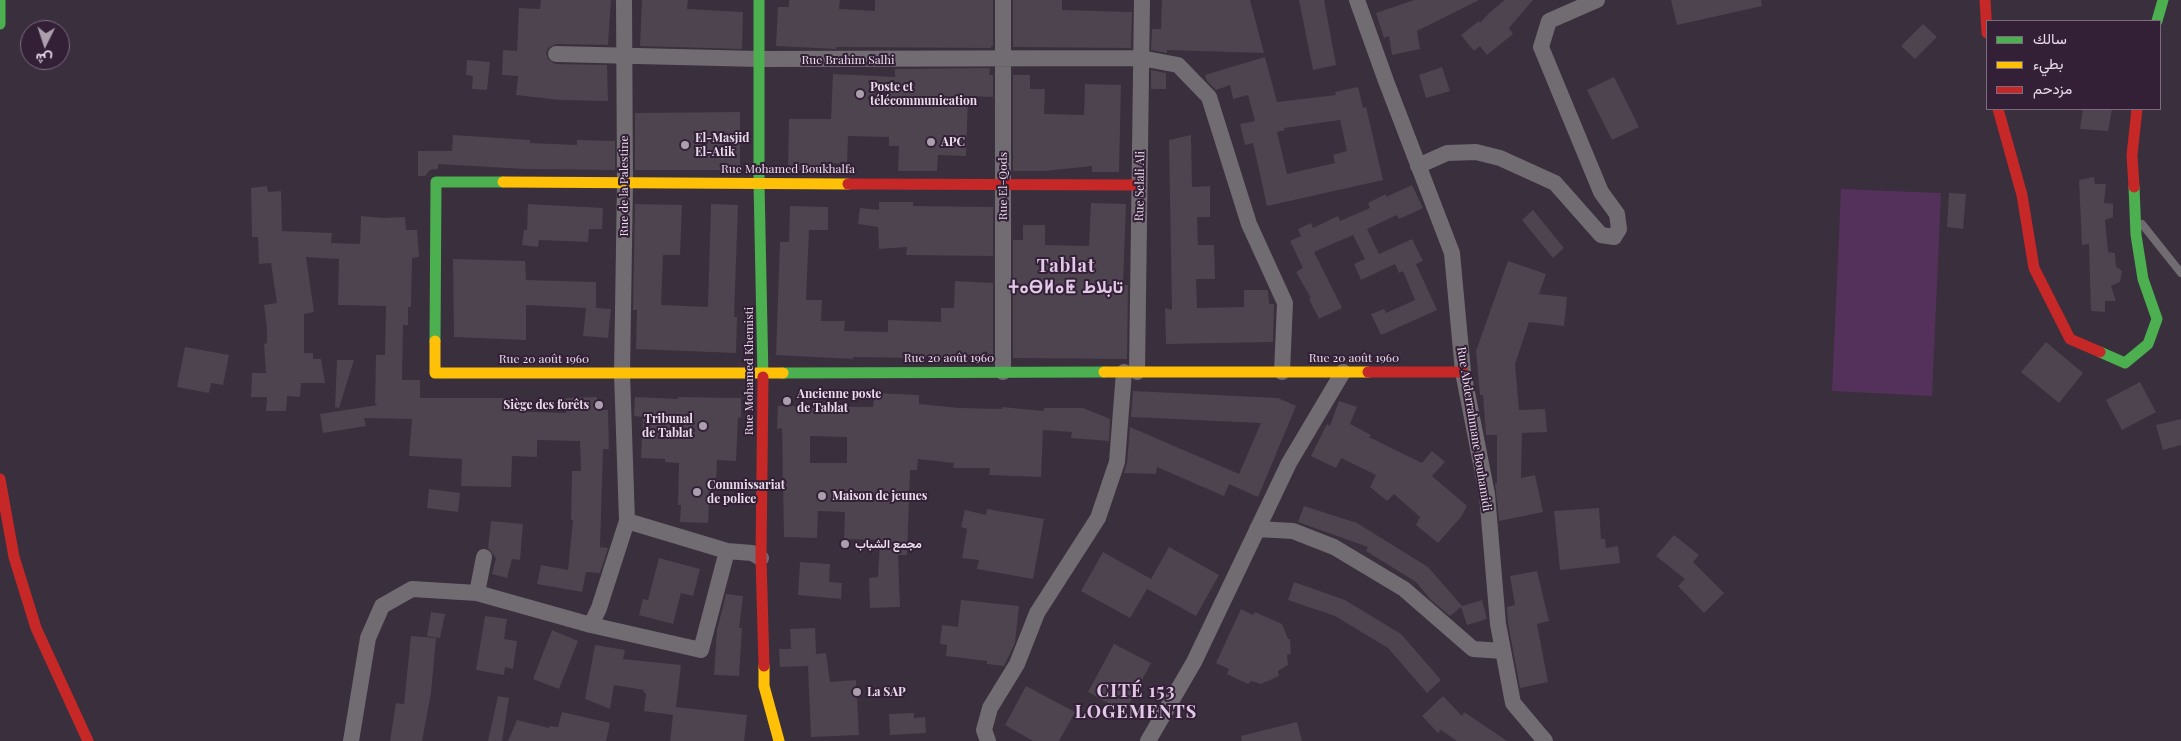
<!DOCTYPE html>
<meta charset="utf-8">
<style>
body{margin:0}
#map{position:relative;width:2181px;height:741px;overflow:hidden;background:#3a2f3c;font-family:"Playfair Display",Vazirmatn,serif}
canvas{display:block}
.legend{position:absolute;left:1986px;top:20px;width:175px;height:90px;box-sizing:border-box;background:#332037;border:1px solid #7b6b7f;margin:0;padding:6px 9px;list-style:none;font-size:15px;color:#e8dbea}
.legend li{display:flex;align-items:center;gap:10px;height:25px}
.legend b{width:25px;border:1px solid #7b6b7f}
.north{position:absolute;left:20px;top:20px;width:50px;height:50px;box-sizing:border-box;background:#332037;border:1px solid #7b6b7f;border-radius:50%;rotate:184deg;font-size:14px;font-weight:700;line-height:20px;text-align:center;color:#e8dbea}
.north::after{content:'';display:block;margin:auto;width:18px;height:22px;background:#ab9fad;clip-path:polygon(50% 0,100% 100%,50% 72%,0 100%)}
</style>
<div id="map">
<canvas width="2181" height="741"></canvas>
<ul class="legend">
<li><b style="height:6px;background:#4caf50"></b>سالك</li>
<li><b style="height:6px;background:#ffc107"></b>بطيء</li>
<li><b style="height:6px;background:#c62828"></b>مزدحم</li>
</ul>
<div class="north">ش</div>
</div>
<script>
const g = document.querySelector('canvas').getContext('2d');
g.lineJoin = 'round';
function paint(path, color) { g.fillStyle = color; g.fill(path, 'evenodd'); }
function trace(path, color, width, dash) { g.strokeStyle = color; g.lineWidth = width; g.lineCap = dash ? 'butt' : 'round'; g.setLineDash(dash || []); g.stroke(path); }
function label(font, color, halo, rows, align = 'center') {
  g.font = font + ' "Playfair Display",Vazirmatn,"Noto Sans Tifinagh",serif'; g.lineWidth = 4; g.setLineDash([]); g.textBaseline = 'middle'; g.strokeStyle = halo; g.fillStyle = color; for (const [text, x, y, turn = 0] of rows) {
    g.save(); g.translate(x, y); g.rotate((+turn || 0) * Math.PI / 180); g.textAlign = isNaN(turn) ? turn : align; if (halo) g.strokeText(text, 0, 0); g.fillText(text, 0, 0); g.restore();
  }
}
paint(new Path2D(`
 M1841,189L1941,193L1932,396L1832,391Z`), '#54315b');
paint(new Path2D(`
 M541,0H611L608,45L556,44L548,48L546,53L548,59L555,64L607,65L608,101L560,100L516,95L518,76L502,75L503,50L517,51L519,8L540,9Z
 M642,0H688L687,9L743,12L742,49L640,46Z
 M789,0H840L839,9L875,11V0H993V46H991V48L837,47L836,49L776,46L778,7H789Z
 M1013,0H1062V10L1132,12L1131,48L1013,47Z
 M1162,0H1250L1264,53L1167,50V53L1151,50L1152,29H1161Z
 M1299,0H1324L1336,65L1313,70Z
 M1414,0H1479L1417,31L1420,49L1392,55L1389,36L1384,38L1376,13Z
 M1505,0H1533L1509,28L1513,34L1487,55L1480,46L1474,51L1461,35L1479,21L1480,23L1489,13Z
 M1671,0H1761L1762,6L1677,25Z
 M1923,24L1937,37L1915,59L1901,46Z
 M1265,57L1277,102L1336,95L1335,92L1358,87L1363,108L1366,107L1383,180L1267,206L1253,143L1245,145L1240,124L1255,121L1248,95L1233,99L1230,85L1216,90L1207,81L1205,75ZM1340,120L1347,151L1333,155L1335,163L1287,174L1277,132L1285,130L1284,128Z
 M467,60L490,62L487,90L472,89L473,76L466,75Z
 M1442,67L1450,91L1426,98L1419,75Z
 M990,68L989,75H993V97L968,96L966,156L938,155L937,171H898L899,146H889V137L848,136L847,164L825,163V171L788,170L789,119H831L833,74L895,77V69Z
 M1151,70L1166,73V89H1151Z
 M1013,75H1030V89H1045L1044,114L1084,115L1085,84L1121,85L1119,172H1092V166L1045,171H1013Z
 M1614,77L1639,127L1612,140L1587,90Z
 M2083,109H2112L2108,131L2080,129Z
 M740,112V170H635V113Z
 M453,135L530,140V143L577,145V140L615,141V170L525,169L438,164V169L430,170L425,176H418V151H452Z
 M1191,135L1192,187L1210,186V217H1197L1198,245H1214L1215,279H1196L1197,308L1244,307V290H1268L1269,304H1274L1273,342L1166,344L1165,308L1172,310L1169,140Z
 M2094,177L2095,184H2106L2104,203L2113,204V217L2105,220L2108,252L2115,253L2116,267L2122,271L2120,282L2111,286L2116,301H2105V312L2091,311L2089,244L2082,245L2079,180Z
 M1412,185L1423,208L1399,219L1397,215L1367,229L1379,254L1412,239L1423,261L1416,264L1437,310L1381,335L1371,314L1384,309L1386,313L1415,300L1403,271L1399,273L1395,264L1361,280L1354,264L1365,259L1353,235L1314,252L1342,308L1319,319L1309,299L1311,298L1296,272L1303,268L1290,241L1301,236L1298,229L1311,223L1313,228L1338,216L1340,221L1370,208L1368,203L1386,194V197Z
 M267,186L268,192L281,191L282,231L332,233L331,243L360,244L361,216L383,218L405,217L406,230H417L419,257L412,258L411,307H408V325H403L402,380H420V398H505L504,411L566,413V398L597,397L598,410H608L609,449H603L600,547L608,548L600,573L586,572L582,592L537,584L541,565L568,570L573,520H571L572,471H581L580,441L537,440V457L512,456L511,487L461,486L462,459L409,456L412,419L364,418L366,426L323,433L320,414L378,405L375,404L376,355H385L386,306L338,305L339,259L306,257L314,312L304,314V353H313V359H321L325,383H301L300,397L287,396L286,411H266L267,397H251L252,373H266L264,344L267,343V329L264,305L277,303L271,263L259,264L258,237H252L251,188Z
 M1949,193L1966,194L1963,229L1947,227Z
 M879,202H913V206L993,207V256L906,255L907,247L879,249L878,227L858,224L860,208L879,210Z
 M1091,203L1126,204L1123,285H1128L1127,359L1013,358V240H1023V225H1045V245L1089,246Z
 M528,204L603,208L602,229H589L588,242L539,240L538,247L522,245L524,230H527Z
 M635,204L682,205L680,255H663L661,305L708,307L711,204L738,205L734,317H737L736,353L636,349L637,310H633Z
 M790,206L828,207V230H809L806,300H822L821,321H845L844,331L888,332V320L941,322V308H954L955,281L993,283V359L853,357V359L776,355L780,242H789Z
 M1533,210L1564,248L1553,258L1522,220Z
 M453,259L525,261L526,280L596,282V308L611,309L608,338L583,336L586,308L526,305V340L454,337Z
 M1508,261L1546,274L1539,294L1567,297L1564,326L1529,322L1515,364L1519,410L1545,409L1547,432L1522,433L1521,478L1535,475L1543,512L1499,521L1495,483H1497V435H1486L1483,395H1480L1476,351Z
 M2046,342L2083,373L2059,403L2021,372Z
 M185,347L229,355L223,385L211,383L209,393L177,387Z
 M337,360H354L339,408L335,407Z
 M2140,382L2156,412L2122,430L2106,400Z
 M1133,391L1278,398L1296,406L1258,497L1229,484L1224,496L1157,467L1156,474L1124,473L1127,463L1130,427L1239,474L1261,423L1131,417Z
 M875,393L919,395V404L959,408L1002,409V407L1044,411V408H1083L1110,419L1109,441L1071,438L1072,432L1043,430L1041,477L989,475L990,468H953L954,463L918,459L917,470H910L907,555H898L900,607L870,608L869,578L878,577L880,540L844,539L845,512L818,511L817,538L784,537L782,428L777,429L778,406L873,407ZM810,436L847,437V463H810Z
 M635,397L678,399V397L741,398V418L738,417L736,461L717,460L715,504H709L708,523L680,522L681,505H678L679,463L665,462V459L641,458L643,417L634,416Z
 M1339,401L1357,407L1350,424L1371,435L1369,437L1422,463L1432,451L1445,462L1432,476L1467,506L1461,517L1438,543L1416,525L1420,517L1394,494L1387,501L1370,487L1376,475L1341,458L1336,468L1311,456L1327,424L1330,426Z
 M2181,419V445L2163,450L2156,425Z
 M429,489L460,493L458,512L427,508Z
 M1304,506L1357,523L1428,567L1462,606L1482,600L1487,619L1467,625L1461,607L1450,616L1431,600L1416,582L1366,551L1368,547L1298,522Z
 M1599,508L1601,539H1605L1606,548L1618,546L1620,563L1560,570L1554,511Z
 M987,509L1044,519L1033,579L977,569L979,560L962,558L967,529L961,527L965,510L986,515Z
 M491,521L523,524L520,560L512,559L507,578L492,574L496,558L488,548Z
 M1674,535L1699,555L1693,562L1724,593L1704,613L1678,586L1685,579L1656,556Z
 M1169,547L1219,575L1196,616L1147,589L1130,618L1081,591L1103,552L1151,579Z
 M659,558L700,569L693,596L681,593L673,624L639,615L643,599L648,600Z
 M800,562L830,564L829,582L842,583L841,599L798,595Z
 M1537,571L1549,621L1537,624L1548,682L1520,688L1508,623L1507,607L1515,605L1510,576Z
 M1294,582L1345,600L1401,634L1441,680L1427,693L1388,648L1335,616L1288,600Z
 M726,594L743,596L739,628H742L739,676L714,675L717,630Z
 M961,600L1019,606L1015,643L1004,666L987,664V661L946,656L947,645L940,644L942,625L958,627Z
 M1241,609L1253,615L1255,612L1282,624L1288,639H1290L1291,654L1287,655L1288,665L1278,671L1279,676L1261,684L1251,681L1248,684L1227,674L1229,669L1216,663Z
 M431,612L445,614L440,638L427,636Z
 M485,616L507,619L504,639L517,641L513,669L505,667L504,675L476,670Z
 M815,628L816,654L826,653L830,682L856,680L859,735L811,737L808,666L780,667L779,649H791L790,629Z
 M552,630L578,641L559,689L533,679Z
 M411,636L436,638L431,693L422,741H390L396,703L404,704Z
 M1114,644L1151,663L1125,712L1088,692Z
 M595,645L625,650L623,659L681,665L676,707L747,715L744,741H670L673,715L644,711L646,693L643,692L644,690L614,685L610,709L585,699Z
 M1026,686L1075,712L1059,741H1033L1005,725Z
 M498,696L509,698L502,741H488Z
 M1443,696L1462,716L1464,712L1507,741H1457L1441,730L1438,733L1422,716Z
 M562,712L610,723L606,741H508L517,720L549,728V726L558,727Z
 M914,713V718L925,717L926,733L890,735L889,714Z
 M1297,722L1302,741H1242L1241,736Z`), '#4d444f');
trace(new Path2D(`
 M2142,224L2181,273`), '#716b72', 8);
trace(new Path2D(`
 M1357,0L1386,81L1452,253L1463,372L1487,494L1498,624L1513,703L1545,741
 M556,54L759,59L1141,58L1178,65L1209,97L1249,224L1285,303L1282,372
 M1418,166L1447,153L1476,152L1500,158L1555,183L1601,235L1614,237L1619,229L1617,214L1601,192L1541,47L1549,21L1597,0
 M1003,372V0
 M1137,372L1142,0
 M1257,529L1293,531L1334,547L1404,589L1473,649L1503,651
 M727,551L752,553L761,558
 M484,557L477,593L591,625L599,608L627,521L622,373L625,183L624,0
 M591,625L701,650L727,551L627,521
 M351,741L368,638L382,606L412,589L477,593
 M988,741L984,730L990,708L1017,664L1037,613L1098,518L1117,462L1124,372
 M1148,741L1194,662L1289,463L1343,372`), '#716b72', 16);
trace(new Path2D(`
 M0,0V24
 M759,0V183L763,377
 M2157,21L2163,0
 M435,341L436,182H503
 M2100,352L2125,363L2148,344L2157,319L2143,279L2136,235L2134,187
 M783,373L1104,372`), '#4caf50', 11);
trace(new Path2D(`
 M503,182L848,184
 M435,341V373H783
 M1104,372H1368
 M764,666V686L779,741`), '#ffc107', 11);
trace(new Path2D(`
 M1985,0L1987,33
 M1998,109L2022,195L2034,268L2070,339L2100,352
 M848,184L1140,185
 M2134,187L2132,155L2137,109
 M1368,372H1463
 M763,377L761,558L764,666
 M0,479L14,557L36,628L88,741`), '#c62828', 11);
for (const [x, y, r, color] of [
 [860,94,5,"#ab9fad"],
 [931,142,5,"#ab9fad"],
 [685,145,5,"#ab9fad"],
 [787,401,5,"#ab9fad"],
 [599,405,5,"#ab9fad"],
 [703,426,5,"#ab9fad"],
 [697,492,5,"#ab9fad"],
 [822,496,5,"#ab9fad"],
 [845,544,5,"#ab9fad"],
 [857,692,5,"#ab9fad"]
]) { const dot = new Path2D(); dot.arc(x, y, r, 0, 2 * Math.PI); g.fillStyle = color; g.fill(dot); trace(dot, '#332037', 2); }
label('12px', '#e8dbea', '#332037', [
 ["Rue Brahim Salhi",848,60],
 ["Rue Mohamed Boukhalfa",788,169],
 ["Rue de la Palestine",624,186,-90],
 ["Rue El-Qods",1003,186,-90],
 ["Rue Selali Ali",1140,186,-89],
 ["Rue 20 août 1960",949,358],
 ["Rue 20 août 1960",1354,358],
 ["Rue 20 août 1960",544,359],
 ["Rue Mohamed Khemisti",749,371,-90],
 ["Rue Abderrahmane Bouhamidi",1474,429,81]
]);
label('bold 12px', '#e8dbea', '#332037', [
 ["Poste et",870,87],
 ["télécommunication",870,101],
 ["El-Masjid",695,138],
 ["El-Atik",695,152],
 ["APC",941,142],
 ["Ancienne poste",797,394],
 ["de Tablat",797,408],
 ["Siège des forêts",589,405,"right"],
 ["Tribunal",693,419,"right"],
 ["de Tablat",693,433,"right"],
 ["Commissariat",707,485],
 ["de police",707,499],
 ["Maison de jeunes",832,496],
 ["مجمع الشباب",855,544],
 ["La SAP",867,692]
], 'left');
g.letterSpacing = '1px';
label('bold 18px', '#e2c9e7', '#332037', [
 ["Tablat",1066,266],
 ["ⵜⴰⴱⵍⴰⵟ تابلاط",1066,287],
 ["CITÉ 153",1136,691],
 ["LOGEMENTS",1136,712]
]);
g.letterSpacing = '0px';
</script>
